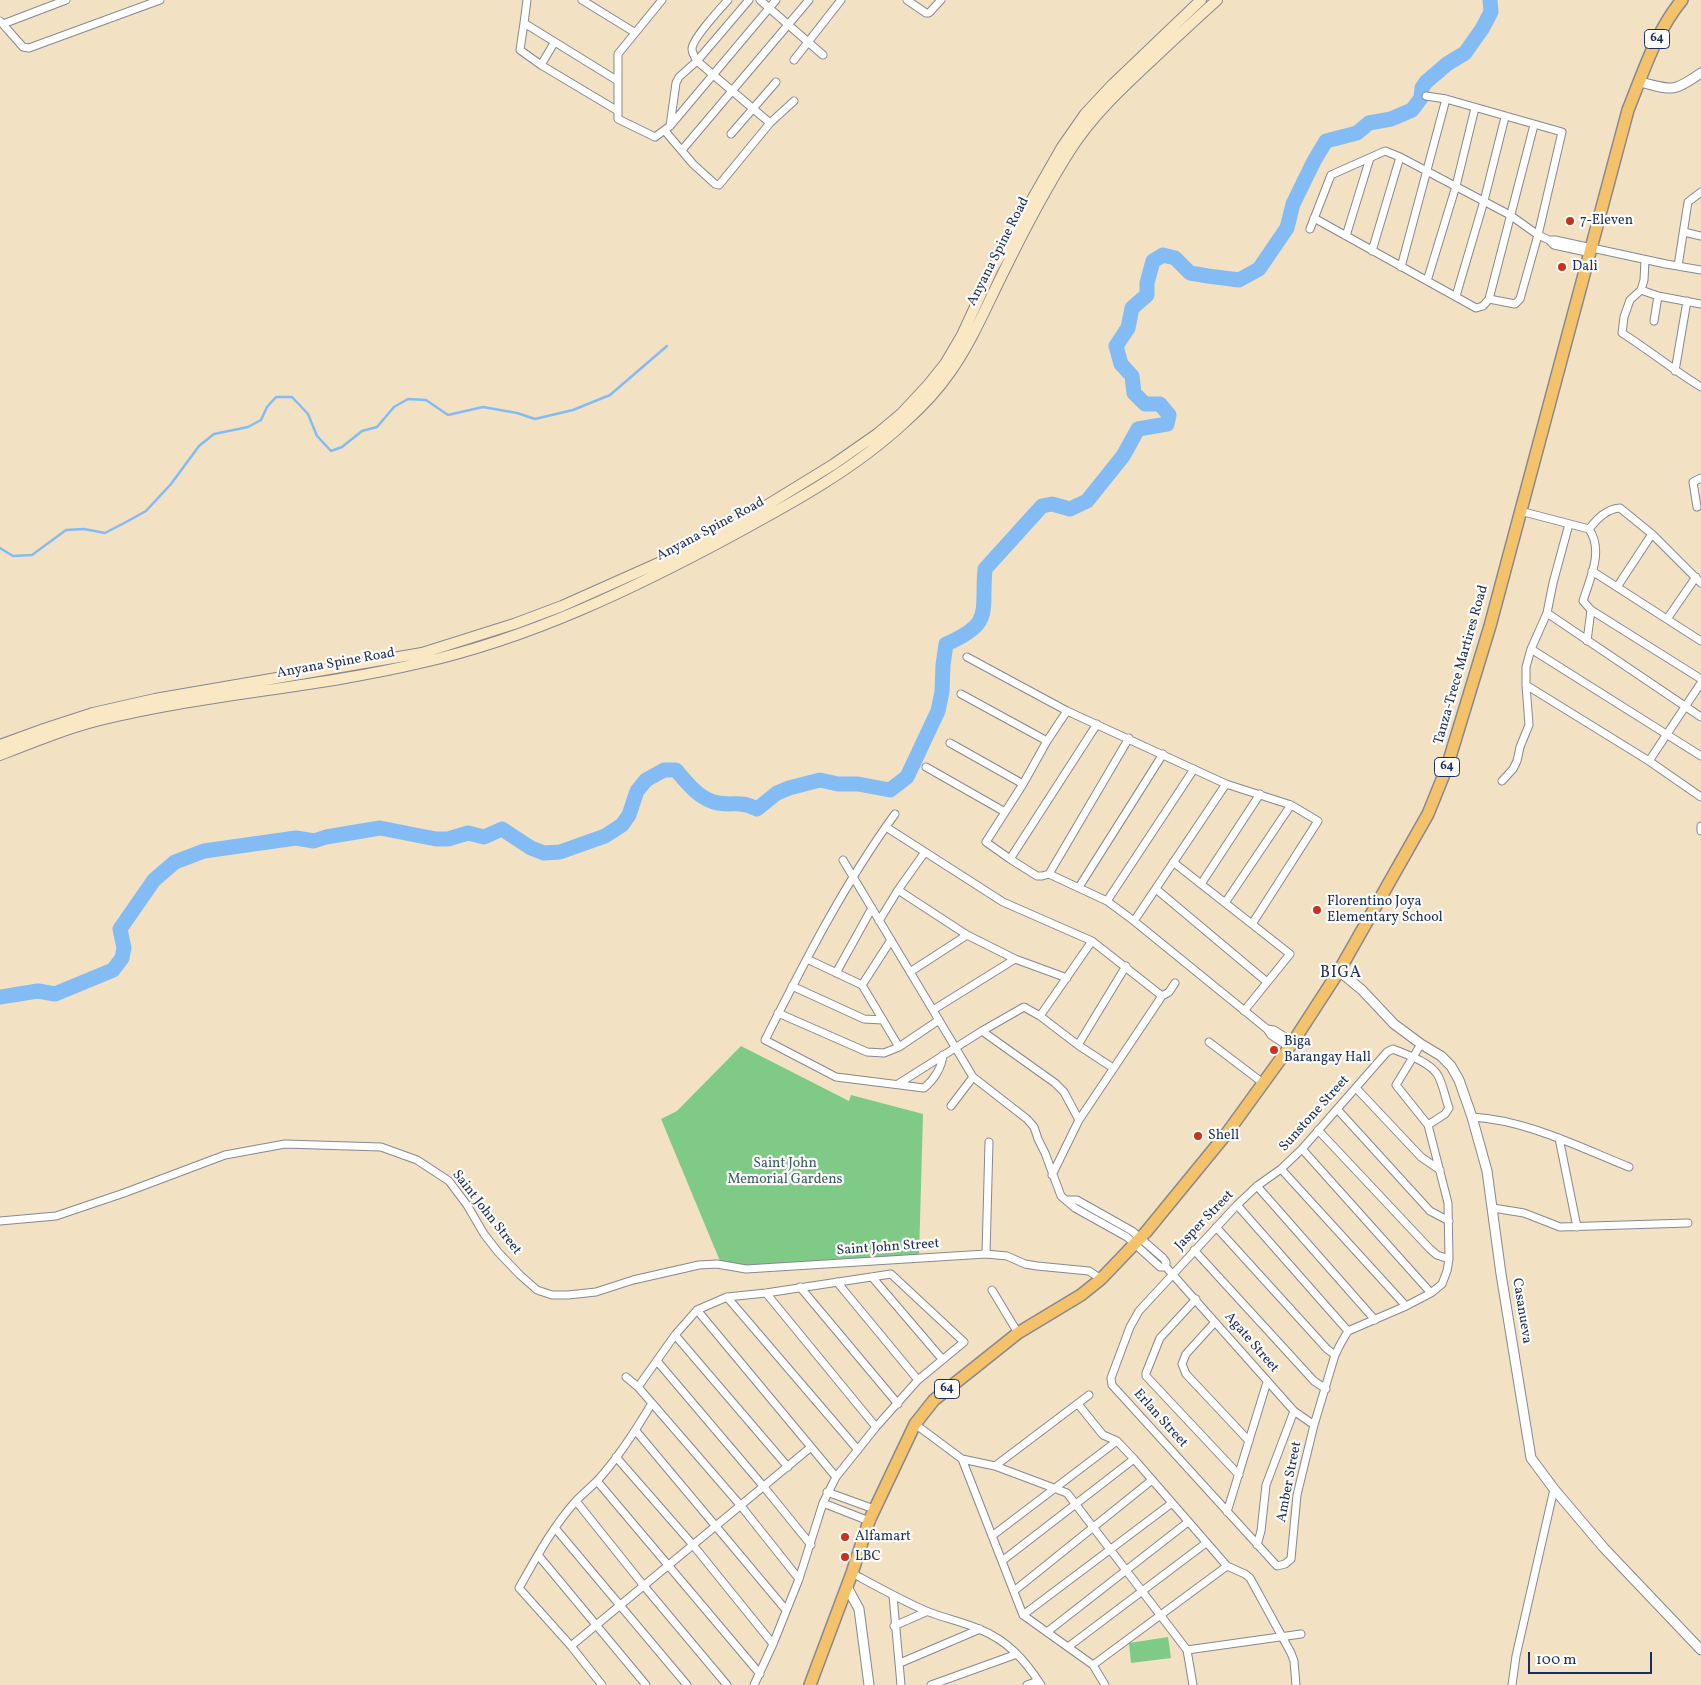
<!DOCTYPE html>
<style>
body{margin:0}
#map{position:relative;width:1701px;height:1685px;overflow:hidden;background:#f3e1c4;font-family:Vollkorn,serif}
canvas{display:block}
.scale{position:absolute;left:1528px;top:1652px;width:124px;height:22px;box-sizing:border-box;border:2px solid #1b2f5e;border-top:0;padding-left:6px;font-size:15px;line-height:18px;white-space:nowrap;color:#1b2f5e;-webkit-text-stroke:4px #fdfcf7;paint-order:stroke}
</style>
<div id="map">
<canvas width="1701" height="1685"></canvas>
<div class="scale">100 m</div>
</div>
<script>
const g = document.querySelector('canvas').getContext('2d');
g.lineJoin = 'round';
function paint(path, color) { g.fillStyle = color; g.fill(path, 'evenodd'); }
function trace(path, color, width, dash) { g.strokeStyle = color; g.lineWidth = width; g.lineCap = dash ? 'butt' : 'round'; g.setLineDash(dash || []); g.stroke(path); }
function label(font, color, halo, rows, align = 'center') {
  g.font = font + ' Vollkorn,serif'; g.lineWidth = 4.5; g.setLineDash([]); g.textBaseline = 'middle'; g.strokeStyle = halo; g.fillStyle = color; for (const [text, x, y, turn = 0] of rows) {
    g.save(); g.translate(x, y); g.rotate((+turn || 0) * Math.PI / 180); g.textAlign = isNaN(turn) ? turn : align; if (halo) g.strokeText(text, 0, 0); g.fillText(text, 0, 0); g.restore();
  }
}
paint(new Path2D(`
 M741,1046L849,1101L851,1095L923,1114L919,1257L749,1268L720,1261L661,1119L677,1111Z
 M1168,1637L1171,1658L1131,1663L1129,1643Z`), '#7fca87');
trace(new Path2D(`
 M0,548L13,556L32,555L66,530L84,529L105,533L128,521L146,511L171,484L199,446L214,434L248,427L261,420L267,407L276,397H292L308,414L317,436L331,451L342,447L362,431L377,427L394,407L408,399L426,400L448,415L483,407L517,413L535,419L573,410L610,395L667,346`), '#83bcf4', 2.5);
trace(new Path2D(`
 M0,997L38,991L55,994L113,970L122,958L124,948L120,929L154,880L175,862L204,851L296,838L314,841L326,837L380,828L436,839H448L468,833L484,837L502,829L531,848L544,853L560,852L605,836L622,825L629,815L637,791L646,780L664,770H676C687,783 700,800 718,803C735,806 739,800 757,809L777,793L789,788L820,780L838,784H858L890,790L907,777L938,711L942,692L943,665L946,644C994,623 981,613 985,569L1042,506L1052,504L1070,509L1087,501L1123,456L1138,429L1167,424L1169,415L1160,404H1145L1134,393L1132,376L1121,364L1116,346L1128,328L1132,308L1147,295V283L1153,261L1163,255L1175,258L1190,273L1208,276L1239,280L1259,269L1287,228L1293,204L1314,161L1326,141L1357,133L1369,123L1391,119L1412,110L1421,98L1422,88L1426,82L1447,64L1465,53L1482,29L1491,12L1490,0`), '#83bcf4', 15);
const minor = new Path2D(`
 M582,0L634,32
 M662,0L618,54V119L655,137L670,126L776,0
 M728,0C720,9 692,39 692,49C692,53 695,57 697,61L770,123
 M760,0L823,55
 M907,0L926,13H929L941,0
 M0,21L23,47L29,48L160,0
 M524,23L527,0
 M3,24L66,0
 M554,43L541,65L618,111
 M794,60L841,0
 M541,65L520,50L524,23L618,81
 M1426,96L1446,99L1562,132L1538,235L1520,299L1515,304L1489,299L1534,125
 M670,126L676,83L679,77L697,61L749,0
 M665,131L693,164L715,184L719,185L770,123L794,101
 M731,134L776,82
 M682,150L809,0
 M1314,218L1476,308L1483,306L1489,299
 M1310,229L1331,175L1385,151L1400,157L1510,215L1538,235L1549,240L1554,245L1591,253
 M1684,232L1701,236
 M1346,236L1370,158
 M1549,240H1555L1666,264L1701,270
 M1372,251L1400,157
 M1645,260L1644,280L1641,290L1630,300L1624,317L1622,333C1649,350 1673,370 1701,387
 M1678,266L1688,202L1701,192
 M1401,267L1446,99
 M1427,281L1456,186L1475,108
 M1641,290L1658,296L1701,304
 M1456,296L1484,201L1505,117
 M1654,321L1658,296
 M1675,371L1687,301
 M1697,507L1693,482L1701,478
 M1520,511L1589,529C1604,551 1590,578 1583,601L1591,610L1587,641
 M1589,529C1597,519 1606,509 1620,508L1652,534L1701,583
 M1592,571L1701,641
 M1617,587L1652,534
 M1591,610L1701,679
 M1547,613L1701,717
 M1667,619L1696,577
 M1531,649L1701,756
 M967,657L1067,711L1226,784L1291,805L1318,821L1252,924
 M1526,685L1649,761L1701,797
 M961,694L1047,741
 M1129,738L1049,874L1107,901L1134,921L1267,1029L1271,1035L1289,1047
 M950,743L1023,784
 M1649,761L1701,683
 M926,767L1005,812
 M1502,781L1513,769L1517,761L1520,747L1529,725L1526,685V667L1531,649L1547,613L1553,583L1569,524
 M895,814C844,884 804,963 765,1040L836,1077L924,1088C934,1080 942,1067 943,1055
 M1701,826V831
 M886,827L1003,902L1092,941L1162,996L1079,1120L1052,1175
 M1010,859L1097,724
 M843,860L973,1077L1027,1119L1034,1127L1038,1139L1045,1153L1061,1196L1075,1208L1127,1237L1160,1267H1166L1294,1411L1314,1425
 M1173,862L1290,954L1244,1011
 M1049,874L1042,876H1037L1010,859L986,842L1023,784L1047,741L1067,711
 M1201,884L1260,794
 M1079,887L1163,754
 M1156,889L1267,982
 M898,890L967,935L1015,959L1067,978
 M1107,901L1194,769
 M1225,903L1291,805
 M879,921L898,890L925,852
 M1134,921L1226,784
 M807,959L862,985L891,940
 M910,972L967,935
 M836,973L872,908
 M862,985L899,1047
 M792,986L864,1019L883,1020
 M1162,996L1169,992L1175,983
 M933,1010L1015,959
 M778,1013L867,1052L884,1053L899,1047L939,1020
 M1040,1016L1092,941
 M1267,1029L1274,1030L1293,1042
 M982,1031L1055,1083L1064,1092L1079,1120
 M1209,1042L1263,1083
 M1421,1044L1396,1085L1428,1125L1448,1203L1449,1259L1447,1271L1442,1284L1431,1293L1406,1306L1348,1331L1341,1343L1335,1355L1314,1425L1297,1495L1291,1559L1285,1564L1277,1566L1112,1385L1111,1378L1130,1327L1139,1311L1237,1205L1257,1186L1281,1169L1302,1149L1387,1052L1393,1049C1407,1055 1428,1061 1437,1074C1443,1083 1445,1098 1449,1108L1445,1114L1428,1125
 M1078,1045L1126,966
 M898,1084L982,1031L1024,1007L1040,1016L1078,1045L1113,1068
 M1356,1088L1421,1157L1440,1170
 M951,1106L973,1077
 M1337,1109L1430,1211L1449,1221
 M1472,1117C1526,1120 1579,1147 1629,1167
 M1318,1130L1430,1249L1437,1255L1449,1259
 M1559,1138L1577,1227
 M1302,1149L1431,1293
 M1281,1169L1406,1306
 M1257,1186L1375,1320
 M1067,1200H1077L1132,1231L1163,1258L1166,1262V1267
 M1237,1205L1348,1331
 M1493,1208L1524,1213L1560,1227L1688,1223
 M0,1221L56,1216L124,1193L225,1155L285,1144L381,1147L417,1160L449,1181L467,1205L484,1234L498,1252L520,1275L537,1290L552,1295H568L596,1292L633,1280L699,1265L717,1264L746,1269L986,1254L1007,1256L1025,1264L1037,1266L1089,1271L1101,1279
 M1216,1227L1327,1349L1335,1355
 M1194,1250L1314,1381L1326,1389
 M986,1254L989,1142
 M872,1277L942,1359
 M837,1282L918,1380
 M800,1287L898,1404
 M992,1290L1018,1333
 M766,1293L876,1427
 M727,1297L858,1450
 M1196,1299L1160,1338L1146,1373V1376L1239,1475
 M697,1310L836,1477
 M1215,1322L1186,1354L1182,1364L1186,1374L1249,1441
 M675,1335L788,1467
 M657,1361L764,1487L811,1545
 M626,1377L638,1387L741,1506L799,1579
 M638,1387L675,1335L697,1310L727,1297L766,1293L891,1274L964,1342L918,1380L876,1427L836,1477L823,1503L799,1579L773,1644L754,1685
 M1078,1404L1103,1435L1117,1441L1134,1459L1227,1566L1245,1574L1250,1578L1291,1653L1294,1661L1296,1685
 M915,1424L962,1459L995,1466L1067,1493L1187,1650L1193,1685
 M636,1431L786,1610
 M616,1457L693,1545L773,1644
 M962,1459L1023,1615L1093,1665L1105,1685
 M995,1466L1089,1395
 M597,1481L760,1674
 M827,1492L874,1509
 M576,1501L644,1586L727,1685
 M823,1503L869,1521
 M1227,1512L1267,1382
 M555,1528L687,1685
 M992,1536L1117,1441
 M1257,1545L1261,1531L1266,1485L1294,1411
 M538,1555L646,1685
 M1002,1561L1134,1459
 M852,1573C876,1586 899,1599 924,1610C942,1618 961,1621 979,1629C1007,1640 1025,1660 1041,1685
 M1014,1591L1152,1480
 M893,1596L901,1685
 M1023,1615L1172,1503
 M894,1626L926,1612
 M1047,1632L1188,1522
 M571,1646L811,1447
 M1068,1647L1206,1543
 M1187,1650L1301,1634
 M900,1663L980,1629
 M1093,1665L1227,1566
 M602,1685L571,1646L519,1588C536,1558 552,1528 575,1502C582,1494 590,1488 597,1481C619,1457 636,1430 652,1403
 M931,1685L1017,1654
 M1027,1685L1038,1681
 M1512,1685L1516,1656L1554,1489`);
const tertiary = new Path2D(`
 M1640,82C1673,90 1672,93 1701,73
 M1339,971L1362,990L1394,1024L1421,1044L1441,1056L1451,1066L1459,1080L1472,1117L1487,1171L1501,1274L1531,1458L1554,1489L1604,1548L1701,1650
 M847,1587L859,1609L869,1685`);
const secondary = new Path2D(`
 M0,745L44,729L93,713L155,699L422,653L514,624L562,606L663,561L764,507L834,464L877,434L902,413L928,385L945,364L962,335L993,268L1062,147L1085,114L1112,85L1201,0
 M0,755C33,742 65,729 100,720C205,694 315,688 420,663C531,638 635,588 735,534C794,502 856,468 905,422C922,407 938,390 951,371C972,341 987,305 1004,271C1024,230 1045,190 1069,152C1091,117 1120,90 1150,62C1172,41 1194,21 1217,0`);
const primary = new Path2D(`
 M810,1685L852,1573L869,1521L915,1424L934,1400L1018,1333L1081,1295L1101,1279L1146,1232L1227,1133L1293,1042L1339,971L1428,814L1447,767L1490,626L1628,110C1643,73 1656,31 1682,0`);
trace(minor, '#878891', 9);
trace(tertiary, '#878891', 11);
trace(secondary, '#878891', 12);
trace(primary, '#878891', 14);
trace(minor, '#fff', 7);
trace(tertiary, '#fff', 9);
trace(secondary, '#fae7c3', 10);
trace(primary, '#f3c26a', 11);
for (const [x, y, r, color] of [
 [1570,221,5,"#c8321e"],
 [1562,267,5,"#c8321e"],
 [1317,910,5,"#c8321e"],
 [1274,1050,5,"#c8321e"],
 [1198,1136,5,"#c8321e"],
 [845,1537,5,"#c8321e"],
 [845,1557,5,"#c8321e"]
]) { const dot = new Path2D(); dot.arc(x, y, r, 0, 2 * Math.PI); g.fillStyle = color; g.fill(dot); trace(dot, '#fdfcf7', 2); }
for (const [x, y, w] of [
 [1657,39,25],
 [1447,767,25],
 [947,1389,25]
]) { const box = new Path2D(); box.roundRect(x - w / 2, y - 9.5, w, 19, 4); g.fillStyle = '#fdfcf7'; g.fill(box); trace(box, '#1b2f5e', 1); }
label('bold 12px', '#1b2f5e', null, [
 ["64",1657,39],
 ["64",1447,767],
 ["64",947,1389]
]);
label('14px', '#1b2f5e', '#fdfcf7', [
 ["7-Eleven",1580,221],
 ["Dali",1572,267],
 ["Florentino Joya",1327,902],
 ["Elementary School",1327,918],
 ["Biga",1284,1042],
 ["Barangay Hall",1284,1058],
 ["Shell",1208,1136],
 ["Alfamart",855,1537],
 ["LBC",855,1557]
], 'left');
label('14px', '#1b2f5e', '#fdfcf7', [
 ["Anyana Spine Road",999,252,-63],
 ["Anyana Spine Road",711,530,-28],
 ["Anyana Spine Road",336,664,-10],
 ["Tanza-Trece Martires Road",1462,665,-74],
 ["Sunstone Street",1315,1114,-48],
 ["Saint John Street",486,1213,52],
 ["Jasper Street",1205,1221,-46],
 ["Saint John Street",888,1248,-4],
 ["Casanueva",1521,1311,81],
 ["Agate Street",1251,1343,49],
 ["Erlan Street",1160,1419,48],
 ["Amber Street",1290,1482,-79]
]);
label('14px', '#395e6a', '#fdfcf7', [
 ["Saint John",785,1164],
 ["Memorial Gardens",785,1180]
]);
g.letterSpacing = '1px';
label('16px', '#1b2f5e', '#fdfcf7', [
 ["BIGA",1341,974]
]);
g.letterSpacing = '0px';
</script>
